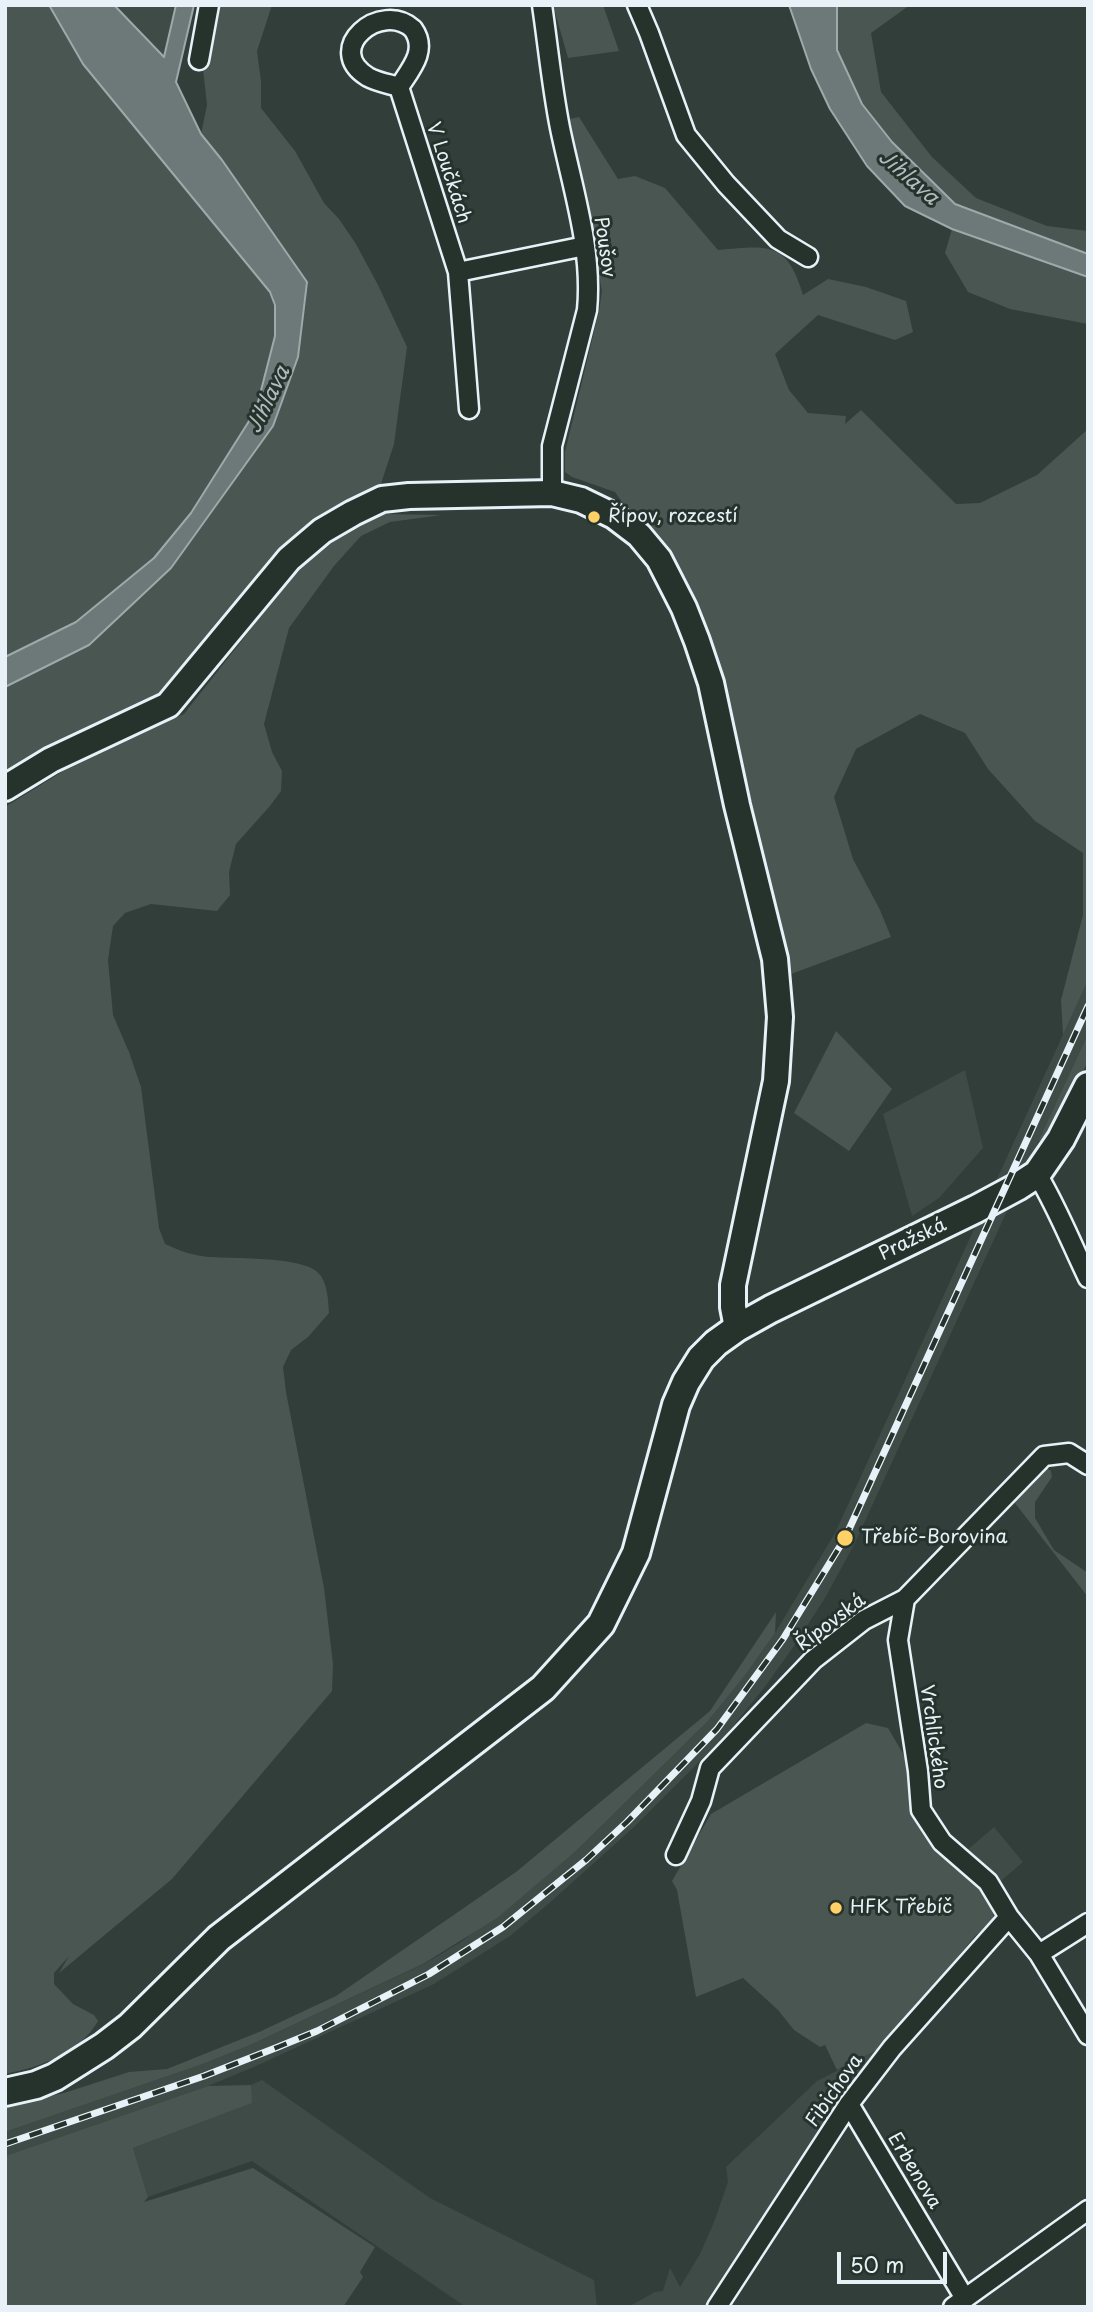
<!DOCTYPE html>
<meta charset="utf-8">
<style>
body{margin:0}
#map{position:relative;width:1093px;height:2312px;overflow:hidden;background:#323e39;font-family:"Playpen Sans",sans-serif}
canvas{display:block}
.frame{position:absolute;inset:0;border:7px solid #e8f1f8;pointer-events:none}
.scale{position:absolute;left:837px;top:2252px;width:110px;height:32px;box-sizing:border-box;border:4px solid #e8f1f8;border-top:0;padding-left:9px;font-size:21px;line-height:24px;white-space:nowrap;color:#e8f1f8;-webkit-text-stroke:5px #26332d;paint-order:stroke}
</style>
<div id="map">
<canvas width="1093" height="2312"></canvas>
<div class="frame"></div>
<div class="scale">50 m</div>
</div>
<script>
const g = document.querySelector('canvas').getContext('2d');
g.lineJoin = 'round';
function paint(path, color) { g.fillStyle = color; g.fill(path, 'evenodd'); }
function trace(path, color, width, dash) { g.strokeStyle = color; g.lineWidth = width; g.lineCap = dash ? 'butt' : 'round'; g.setLineDash(dash || []); g.stroke(path); }
function label(font, color, halo, rows, align = 'center') {
  g.font = font + ' "Playpen Sans",sans-serif'; g.lineWidth = 6; g.setLineDash([]); g.textBaseline = 'middle'; g.strokeStyle = halo; g.fillStyle = color; for (const [text, x, y, turn = 0] of rows) {
    g.save(); g.translate(x, y); g.rotate((+turn || 0) * Math.PI / 180); g.textAlign = isNaN(turn) ? turn : align; if (halo) g.strokeText(text, 0, 0); g.fillText(text, 0, 0); g.restore();
  }
}
paint(new Path2D(`
 M114,5H176L164,57L124,16Z
 M1088,980V1034L855,1543L825,1598L794,1646L764,1688L725,1736L633,1828L546,1906L510,1936L434,1984L256,2066L208,2086L5,2156V2132L200,2065L248,2046L424,1964L461,1942L577,1850L708,1721L746,1674L775,1633L835,1533Z
 M965,1070L983,1148L939,1198L912,1216L883,1114Z
 M994,1827L1023,1862L995,1886L965,1852Z
 M885,2046L717,2307H628L655,2292L663,2291L670,2268L680,2287L700,2254L714,2222L728,2182L726,2167L817,2081Z
 M262,2080L430,2198L594,2280L597,2307H466L252,2161L148,2197L133,2148L251,2103V2085Z`), '#3f4b46');
paint(new Path2D(`
 M5,5H49L83,64L270,292L275,305V336L256,410L191,513L154,558L76,622L5,657Z
 M211,5H272L257,51L261,81V108L295,151L324,203L339,219L356,244L378,285L407,347L394,444L379,490L346,501L280,551L162,694L44,749L5,773V687L89,645L171,568L273,426L307,282L222,160L201,134L207,105L201,51Z
 M553,5H603L619,51L568,58Z
 M837,5H910L871,33L881,92L932,157L976,198L1047,226L1088,231V254L955,204L892,142L862,104L837,50Z
 M579,117L618,179L635,176L665,188L718,250C767,246 787,240 803,295L828,279L866,287L906,301L913,332L895,340L818,315L775,354L789,390L808,413L846,416L845,424L861,410L956,504L980,503L1037,475L1088,429V980L1063,1035L1061,1000L1083,915V853L1035,821L988,769L965,733L920,714L856,749L834,797L853,859L880,910L891,937L791,974L742,766L695,599L664,547L644,521L622,502L615,492L572,477L565,472V452L599,311L602,291L570,119Z
 M952,229L1088,277V324L1010,309L968,292L945,253Z
 M380,514L442,515L390,522L361,536L334,566L289,628L264,724L272,752L282,771L281,791L270,806L236,844L229,872L230,895L217,911L151,904L125,913L113,926L108,960L113,1015L129,1052L141,1087L159,1228L165,1244C176,1249 188,1254 201,1256C226,1260 308,1254 321,1276C328,1287 328,1301 329,1313L308,1337L291,1350L283,1367L286,1392L324,1588L333,1664L332,1691L172,1879L59,1973L69,1956L54,1973V1984L73,2004L94,2015L98,2021C79,2054 40,2067 5,2074V807L65,770L184,714L295,573L338,535Z
 M836,1031L892,1089L849,1151L794,1113Z
 M1088,1034V1062L1051,1130L1038,1142Z
 M1047,1468L1051,1471L1052,1477L1035,1502V1518L1054,1550L1088,1573V1597L1011,1498Z
 M776,1612L775,1633L746,1674L708,1721L577,1850L497,1918L423,1964L248,2046L200,2065L5,2132V2106L64,2093L129,2072L167,2069L259,2032L336,1996L516,1872L710,1711Z
 M866,1723L888,1728L905,1757L916,1786L922,1825L934,1848L981,1884L990,1896L994,1920L975,1936L885,2046L837,2070L825,2045L820,2047L794,2030L778,2010L743,1978L696,1997L677,1890L672,1881L711,1814Z
 M251,2085L252,2103L133,2148L148,2197L144,2202L253,2168L375,2247L360,2272L363,2277L343,2307H5V2156L208,2086Z`), '#495651');
const water = new Path2D(`
 M49,5H114L164,57L176,5H194L176,82L201,134L222,160L307,282L298,357L273,426L171,568L89,645L5,687V657L76,622L154,558L191,513L256,410L275,336V305L270,292L83,64Z
 M789,5H837V50L862,104L892,142L955,204L1088,254V277L952,229L905,206L867,166L830,109L811,69Z`);
paint(water, '#6d7978');
trace(water, '#9ea9ab', 2);
const street = new Path2D(`
 M542,5C548,46 552,88 560,128C572,187 593,249 587,310L552,446V493
 M637,5L649,33L686,135L726,184L778,239L808,257
 M199,60L209,5
 M399,87C389,84 377,82 368,77C322,49 381,0 413,29C428,50 411,69 399,87L458,272L469,409
 M458,272L585,246
 M1037,1174C1057,1207 1071,1243 1088,1278
 M905,1599L898,1640L918,1771L921,1810L942,1842L988,1882L1009,1917L1039,1954L1088,2035
 M676,1855L701,1801L710,1768L813,1660L864,1620L905,1599L1044,1456L1069,1453L1088,1465
 M1039,1954L1088,1923
 M849,2104L964,2297
 M717,2307L849,2104L892,2048L1009,1917
 M953,2307L1088,2210`);
const secondary = new Path2D(`
 M5,788L51,760L168,705L289,559L322,531L353,513L382,499L409,496L552,493L581,500L614,516L639,535L659,559L684,608L697,641L711,683L737,805L775,959L780,1017L776,1081L733,1285V1307L737,1328`);
const primary = new Path2D(`
 M5,2092L36,2085L55,2077L104,2046L130,2026L219,1938L543,1688L601,1624L636,1553L676,1405L686,1382L701,1358L716,1343L737,1328L771,1309L976,1209L1017,1187L1037,1174L1061,1139L1088,1086`);
trace(street, '#e8f1f8', 23);
trace(secondary, '#e8f1f8', 30);
trace(primary, '#e8f1f8', 32);
trace(street, '#26332d', 18);
trace(secondary, '#26332d', 24);
trace(primary, '#26332d', 26);
const rail = new Path2D(`
 M5,2144L204,2076L278,2047L317,2031L429,1974L503,1927L586,1860L627,1822L717,1729L783,1639L845,1538L1088,1006`);
trace(rail, '#e8f1f8', 7);
trace(rail, '#26332d', 4.5, [13]);
for (const [x, y, r, color] of [
 [594,517,7,"#ffd166"],
 [845,1538,9,"#ffd166"],
 [836,1908,7,"#ffd166"]
]) { const dot = new Path2D(); dot.arc(x, y, r, 0, 2 * Math.PI); g.fillStyle = color; g.fill(dot); trace(dot, '#26332d', 2.5); }
label('19px', '#e8f1f8', '#26332d', [
 ["V Loučkách",448,173,72],
 ["Poušov",604,247,82],
 ["Pražská",913,1240,-26],
 ["Řípovská",831,1623,-37],
 ["Vrchlického",933,1737,82],
 ["Fibichova",835,2091,-55],
 ["Erbenova",914,2171,59]
]);
label('19px', '#e8f1f8', '#26332d', [
 ["Řípov, rozcestí",608,517],
 ["Třebíč-Borovina",861,1538],
 ["HFK Třebíč",850,1908]
], 'left');
label('italic 21px', '#b1bbbe', '#26332d', [
 ["Jihlava",908,178,41],
 ["Jihlava",269,400,-64]
]);
</script>
